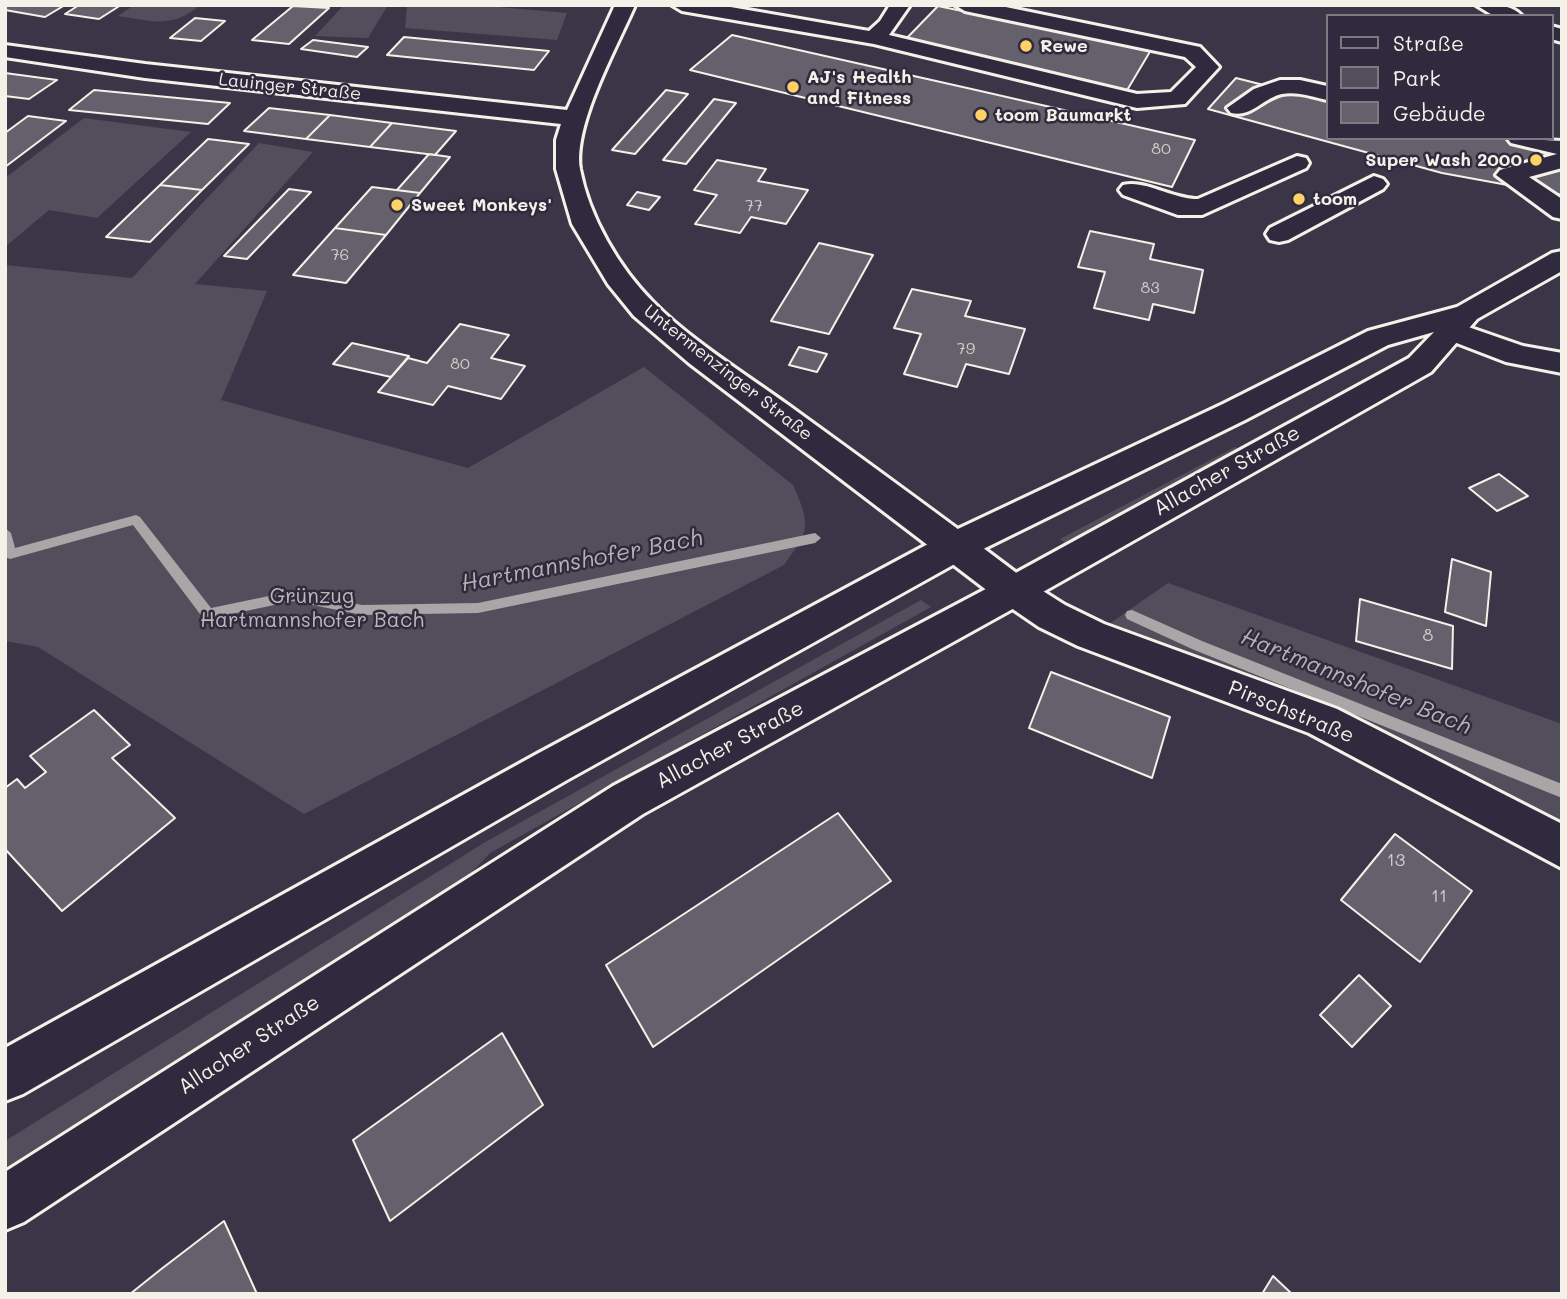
<!DOCTYPE html>
<meta charset="utf-8">
<style>
body{margin:0}
#map{position:relative;width:1567px;height:1299px;overflow:hidden;background:#3b3647;font-family:Mali,sans-serif}
canvas{display:block}
.frame{position:absolute;inset:0;border:7px solid #f4f1e8;pointer-events:none}
.legend{position:absolute;left:1326px;top:14px;width:228px;height:126px;box-sizing:border-box;background:#2f2a3d;border:2px solid #7e7a81;margin:0;padding:9px 12px;list-style:none;font-size:21px;color:#f4f1e8}
.legend li{display:flex;align-items:center;gap:14px;height:35px}
.legend b{width:35px;border:2px solid #7e7a81}
</style>
<div id="map">
<canvas width="1567" height="1299"></canvas>
<div class="frame"></div>
<ul class="legend">
<li><b style="height:9px;background:#2f2a3d"></b>Straße</li>
<li><b style="height:19px;background:#534e5c"></b>Park</li>
<li><b style="height:19px;background:#65616c"></b>Gebäude</li>
</ul>
</div>
<script>
const g = document.querySelector('canvas').getContext('2d');
g.lineJoin = 'round';
function paint(path, color) { g.fillStyle = color; g.fill(path, 'evenodd'); }
function trace(path, color, width, dash) { g.strokeStyle = color; g.lineWidth = width; g.lineCap = dash ? 'butt' : 'round'; g.setLineDash(dash || []); g.stroke(path); }
function label(font, color, halo, rows, align = 'center') {
  g.font = font + ' Mali,sans-serif'; g.lineWidth = 5; g.setLineDash([]); g.textBaseline = 'middle'; g.strokeStyle = halo; g.fillStyle = color; for (const [text, x, y, turn = 0] of rows) {
    g.save(); g.translate(x, y); g.rotate((+turn || 0) * Math.PI / 180); g.textAlign = isNaN(turn) ? turn : align; if (halo) g.strokeText(text, 0, 0); g.fillText(text, 0, 0); g.restore();
  }
}
paint(new Path2D(`
 M134,5H200C172,29 152,21 118,16Z
 M344,5H388L368,38L315,36Z
 M407,5H475L567,13L557,40L405,28Z
 M84,118L191,132L97,218L49,210L5,247V178Z
 M259,143L313,152L195,284L267,291L221,400L468,468L644,367L793,485C811,526 810,529 784,565L304,814L38,647L5,641V265L132,278Z
 M1235,447L1240,449L1070,547L1060,539Z
 M1168,583L1562,724V835L1317,704L1109,624Z
 M921,600L931,607L490,853L442,904L5,1186V1141L487,841Z`), '#534e5c');
paint(new Path2D(`
 M136,515L140,517L211,608L293,591L362,605L478,603L815,533L821,538L815,543L478,613L362,615L293,601L208,619L203,618L133,525L10,559L5,557V528L11,533L15,548Z
 M1132,610L1202,641L1562,784V798L1192,649L1127,619L1125,615L1127,611Z`), '#aaa6a7');
const building = new Path2D(`
 M5,5H65L45,17L5,10Z
 M79,5H121L99,19L65,14Z
 M293,6L329,8L289,44L252,40Z
 M938,6L1151,50L1126,92L902,43Z
 M195,18L225,21L201,41L170,38Z
 M732,35L976,90L1195,140L1172,187L690,70Z
 M404,37L549,51L534,70L387,55Z
 M313,40L368,47L357,57L301,49Z
 M5,73L57,80L29,99L5,96Z
 M1236,78L1295,93L1300,84L1327,91V138H1551L1562,143V195L1442,173L1208,109Z
 M94,90L230,103L208,124L69,110Z
 M666,90L688,94L635,154L612,150Z
 M714,99L736,103L686,164L663,160Z
 M269,108L330,115L306,139L244,131Z
 M330,115L392,123L370,147L306,139Z
 M28,116L66,121L5,167V133Z
 M392,123L456,131L435,155L370,147Z
 M208,139L249,144L202,190L160,185Z
 M429,154L450,157L420,193L397,190Z
 M717,160L766,169L758,181L808,190L786,224L751,217L740,233L695,224L717,195L694,190Z
 M160,185L202,190L150,242L106,237Z
 M372,187L420,193L386,235L335,228Z
 M289,189L311,192L247,259L224,256Z
 M637,192L660,197L649,210L627,205Z
 M335,228L386,235L346,283L293,275Z
 M1090,231L1154,244L1150,259L1203,270L1194,313L1153,304L1149,320L1094,308L1105,272L1078,267Z
 M819,243L873,255L829,334L771,321Z
 M912,289L971,301L965,316L1025,329L1009,374L966,364L957,387L904,374L921,334L894,328Z
 M460,324L509,335L491,358L525,366L501,399L448,386L433,405L378,392L408,358L427,363Z
 M352,343L409,356L391,377L333,364Z
 M799,347L827,354L817,372L789,365Z
 M1499,474L1528,496L1497,511L1469,488Z
 M1452,559L1491,572L1486,626L1445,612Z
 M1360,599L1453,626L1452,669L1356,641Z
 M1051,672L1170,717L1152,778L1029,728Z
 M94,710L130,745L112,758L175,818L62,911L5,849V788L17,779L25,788L46,772L30,756Z
 M838,813L891,881L653,1047L606,965Z
 M1395,834L1472,891L1420,962L1341,900Z
 M1359,975L1391,1006L1352,1047L1320,1015Z
 M502,1033L543,1105L390,1221L353,1140Z
 M224,1221L257,1294H130L160,1270Z
 M1273,1276L1292,1294H1262Z`);
paint(building, '#65616c');
trace(building, '#f4f1e8', 2);
const minor = new Path2D(`
 M615,5H635C617,47 573,125 580,169C589,217 619,268 653,302C690,340 745,374 788,405C868,463 948,521 1027,581L1065,605L1104,624L1337,709L1562,824V868L1309,733L1078,646L1039,627L1001,601L689,363L634,316L608,284L572,224L556,169V140L561,124L145,78L5,57V45L145,64L567,110Z
 M672,5H719L869,31L880,21L890,5H910L889,35L1137,94L1171,92L1196,67L1185,57L965,11L955,5H996L1200,47L1219,67L1185,104L1137,108L874,44L682,11Z
 M1476,5C1492,5 1511,3 1522,16H1494Z
 M1551,26L1562,29V42L1551,39Z
 M1280,80H1300L1327,86V100C1313,97 1297,91 1282,94C1263,98 1251,118 1231,113L1227,108L1254,89Z
 M1507,138L1562,141V168L1529,177L1562,199V219L1553,217L1496,175L1500,170L1557,154L1511,143Z
 M1297,156L1306,158L1309,163L1306,168L1202,215H1178L1123,195L1119,190L1123,185C1144,179 1172,199 1198,199Z
 M1374,176L1383,179L1387,184L1383,189L1288,240L1279,242L1270,240L1266,234L1270,228Z
 M1451,321L1523,346L1562,353V373L1506,362L1441,337L1436,330L1441,323Z`);
const major = new Path2D(`
 M1562,251V271L1477,319L1431,372L1027,601L643,814L24,1222L5,1230V1172L613,786L1001,581L1409,358L1434,332L1388,345L1245,420L969,556L567,780L23,1094L5,1101V1048L537,754L943,536L1223,404L1368,331L1457,307L1552,253Z`);
trace(minor, '#f4f1e8', 6);
trace(major, '#f4f1e8', 6);
paint(minor, '#2f2a3d');
paint(major, '#2f2a3d');
for (const [x, y, r, color] of [
 [1026,46,7,"#ffd166"],
 [793,87,7,"#ffd166"],
 [981,115,7,"#ffd166"],
 [1536,160,7,"#ffd166"],
 [1299,199,7,"#ffd166"],
 [397,205,7,"#ffd166"]
]) { const dot = new Path2D(); dot.arc(x, y, r, 0, 2 * Math.PI); g.fillStyle = color; g.fill(dot); trace(dot, '#2f2a3d', 2.5); }
label('16px', '#d0cdc9', null, [
 ["80",1161,149],
 ["77",754,206],
 ["76",340,255],
 ["83",1150,288],
 ["79",966,349],
 ["80",460,364]
]);
label('bold 18px', '#f4f1e8', '#2f2a3d', [
 ["Rewe",1040,46],
 ["AJ's Health",807,77],
 ["and Fitness",807,98],
 ["toom Baumarkt",995,115],
 ["Super Wash 2000",1522,160,"right"],
 ["toom",1313,199],
 ["Sweet Monkeys'",411,205]
], 'left');
label('18px', '#f4f1e8', '#2f2a3d', [
 ["Lauinger Straße",290,87,6],
 ["Untermenzinger Straße",728,373,38]
]);
label('18px', '#d0cdc9', null, [
 ["8",1428,635],
 ["13",1396,860],
 ["11",1439,896]
]);
label('21px', '#f4f1e8', '#2f2a3d', [
 ["Allacher Straße",1227,471,-29],
 ["Pirschstraße",1291,712,22],
 ["Allacher Straße",730,745,-28],
 ["Allacher Straße",249,1045,-33]
]);
label('21px', '#bcb8b7', '#2f2a3d', [
 ["Grünzug",312,597],
 ["Hartmannshofer Bach",312,621]
]);
label('italic 23px', '#b6b2b2', '#2f2a3d', [
 ["Hartmannshofer Bach",582,561,-11],
 ["Hartmannshofer Bach",1356,682,22]
]);
</script>
